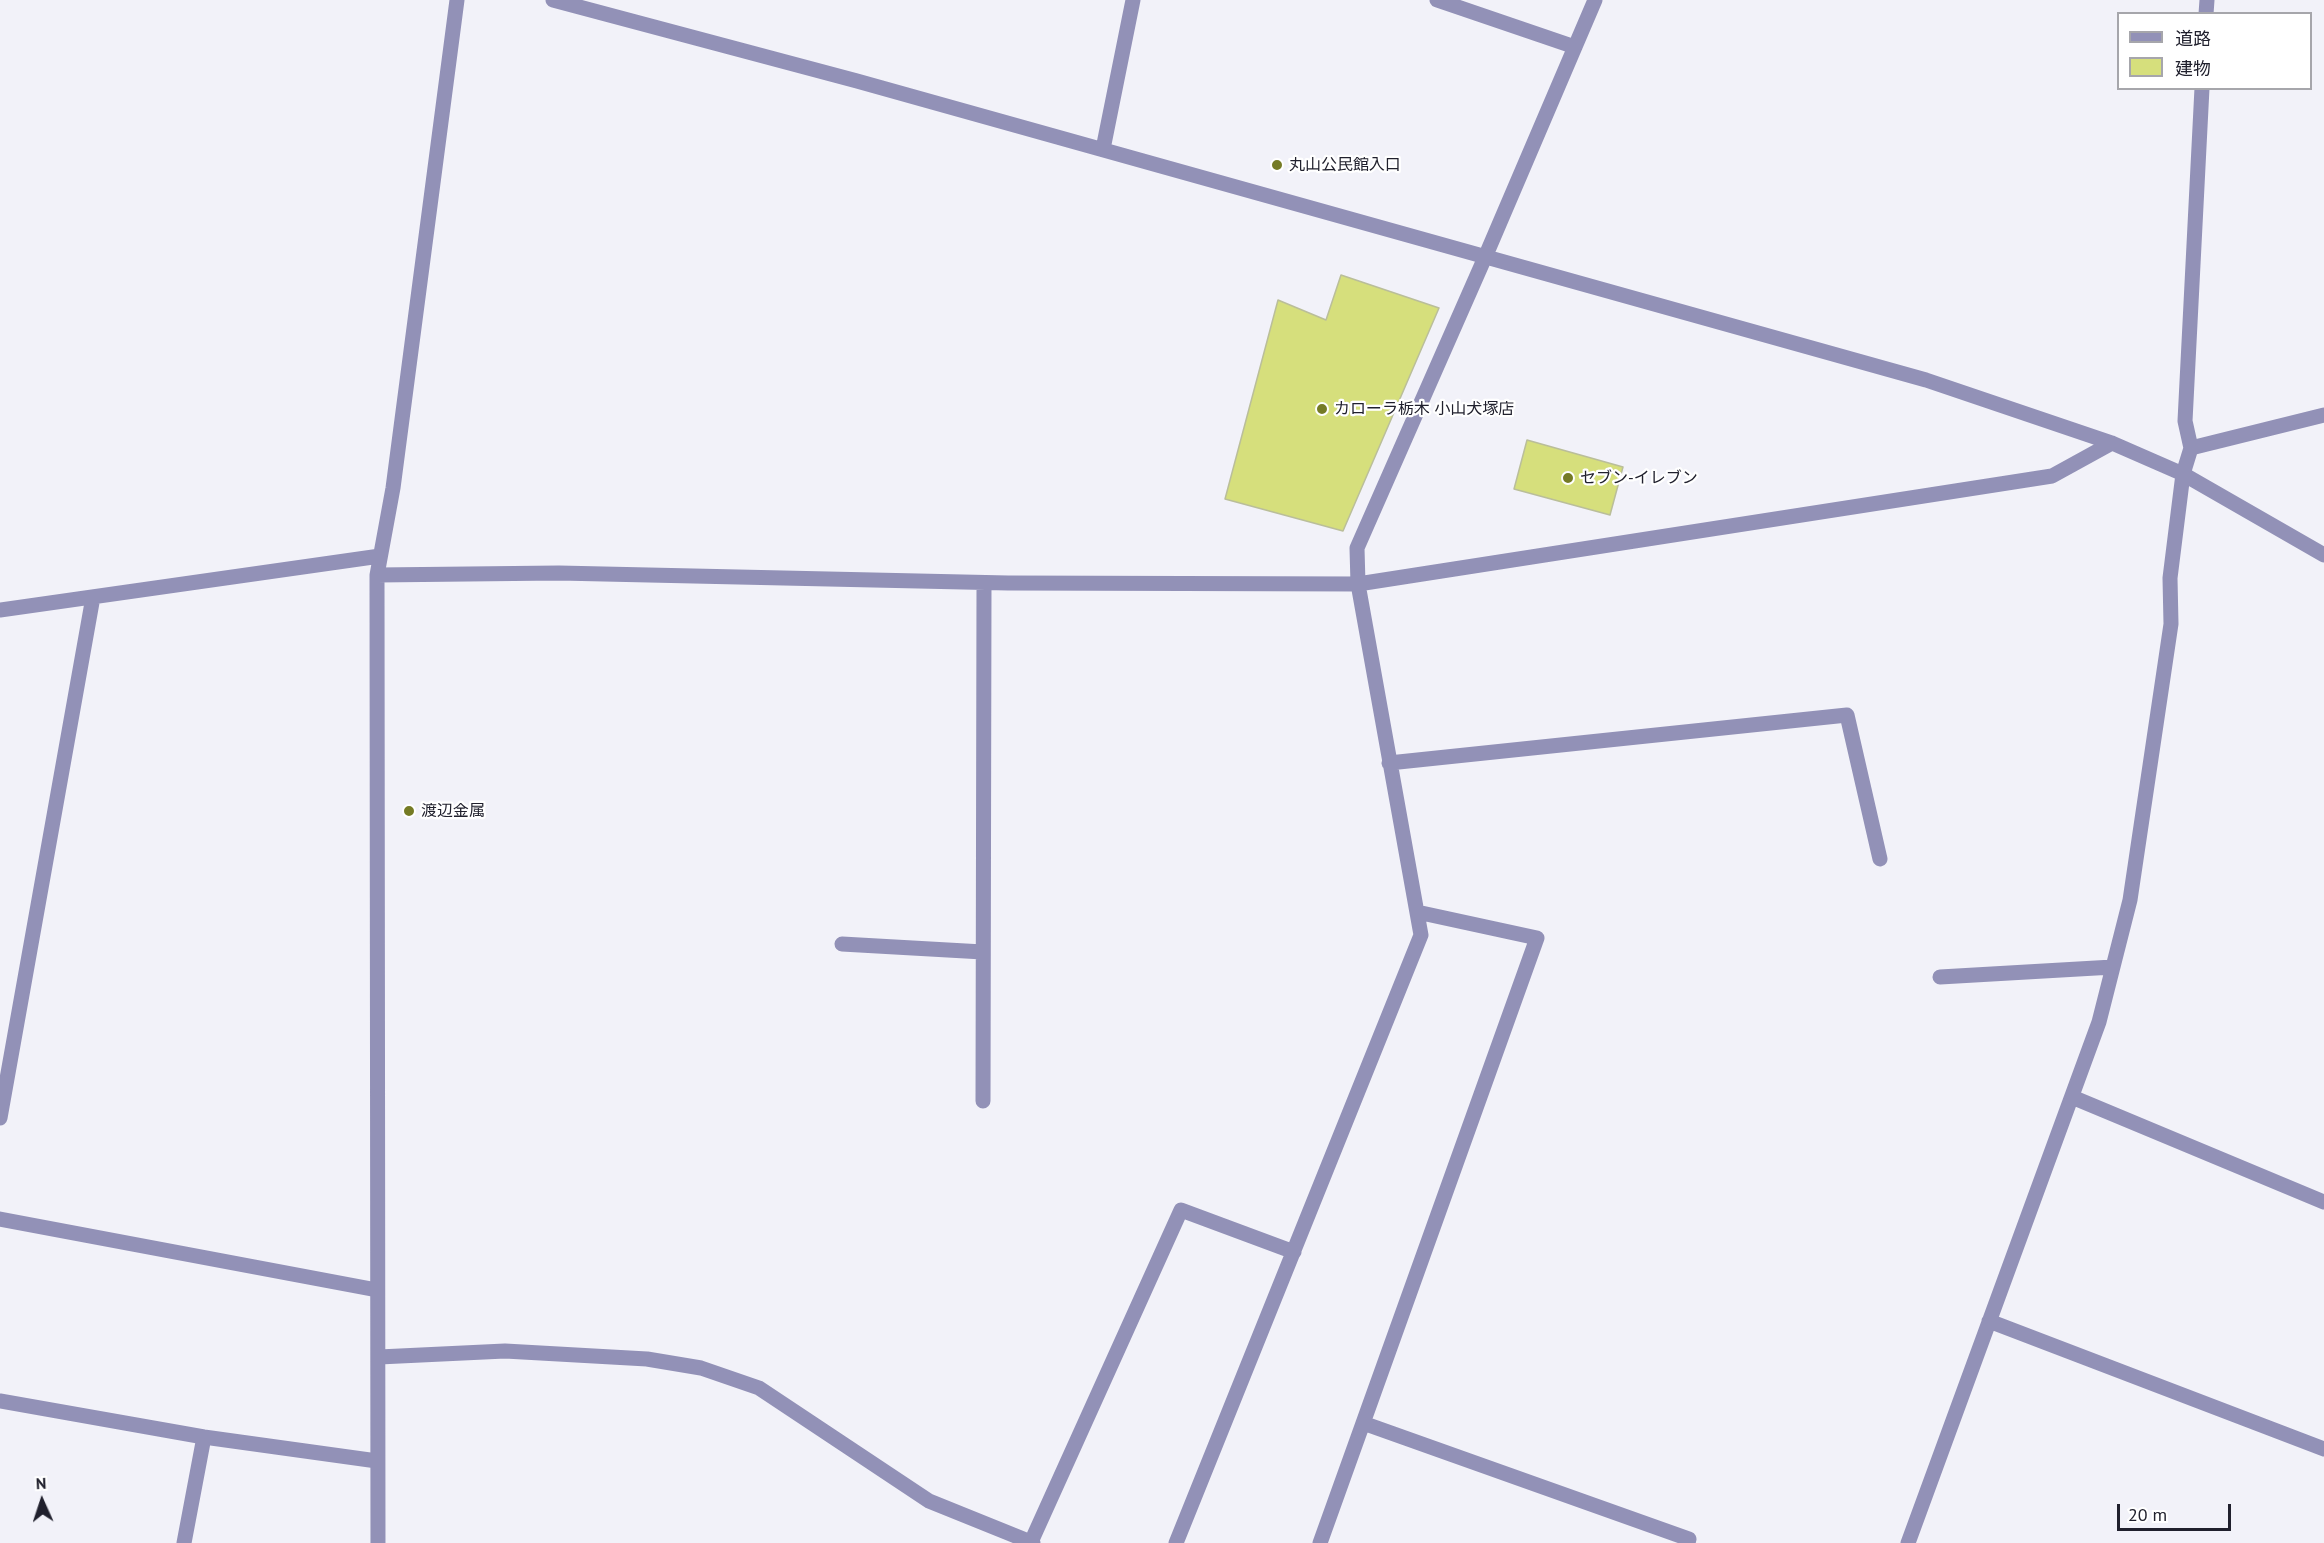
<!DOCTYPE html>
<meta charset="utf-8">
<style>
body{margin:0}
#map{position:relative;width:2324px;height:1543px;overflow:hidden;background:#f2f2f9;font-family:"PT Sans","Noto Sans JP",sans-serif}
canvas{display:block}
.legend{position:absolute;left:2117px;top:12px;width:195px;height:78px;box-sizing:border-box;background:#fff;border:2px solid #a6a6ab;margin:0;padding:8px 10px;list-style:none;font-size:18px;color:#20202d}
.legend li{display:flex;align-items:center;gap:12px;height:30px}
.legend b{width:30px;border:2px solid #a6a6ab}
.north{position:absolute;left:12px;top:1471px;width:60px;height:60px;-webkit-text-stroke:4px #fff;paint-order:stroke;rotate:357deg;font-size:16px;font-weight:700;line-height:24px;text-align:center;color:#20202d}
.north::after{content:'';display:block;margin:auto;width:21px;height:27px;background:#20202d;clip-path:polygon(50% 0,100% 100%,50% 72%,0 100%)}
.scale{position:absolute;left:2117px;top:1504px;width:114px;height:27px;box-sizing:border-box;border:3px solid #20202d;border-top:0;padding-left:8px;font-size:18px;line-height:21px;white-space:nowrap;color:#20202d;-webkit-text-stroke:4px #fff;paint-order:stroke}
</style>
<div id="map">
<canvas width="2324" height="1543"></canvas>
<ul class="legend">
<li><b style="height:8px;background:#9291b7"></b>道路</li>
<li><b style="height:16px;background:#d6df7c"></b>建物</li>
</ul>
<div class="north">N</div>
<div class="scale">20 m</div>
</div>
<script>
const g = document.querySelector('canvas').getContext('2d');
g.lineJoin = 'round';
function paint(path, color) { g.fillStyle = color; g.fill(path, 'evenodd'); }
function trace(path, color, width, dash) { g.strokeStyle = color; g.lineWidth = width; g.lineCap = dash ? 'butt' : 'round'; g.setLineDash(dash || []); g.stroke(path); }
function label(font, color, halo, rows, align = 'center') {
  g.font = font + ' "PT Sans","Noto Sans JP",sans-serif'; g.lineWidth = 4.5; g.setLineDash([]); g.textBaseline = 'middle'; g.strokeStyle = halo; g.fillStyle = color; for (const [text, x, y, turn = 0] of rows) {
    g.save(); g.translate(x, y); g.rotate((+turn || 0) * Math.PI / 180); g.textAlign = isNaN(turn) ? turn : align; if (halo) g.strokeText(text, 0, 0); g.fillText(text, 0, 0); g.restore();
  }
}
const building = new Path2D(`
 M1341,275L1439,308L1343,531L1225,499L1278,300L1326,320Z
 M1527,440L1623,467L1610,515L1514,489Z`);
paint(building, '#d6df7c');
trace(building, '#babe9a', 1.5);
trace(new Path2D(`
 M553,0L857,81L1926,380L2112,443L2183,474L2324,555
 M1437,0L1575,47
 M2206,14L2207,0
 M1103,149L1133,0
 M2191,448L2324,415
 M377,575L559,573L1008,583L1358,584L2052,476L2112,443
 M0,610L380,556
 M1389,763L1847,715L1880,859
 M842,944L983,952
 M1940,977L2113,967
 M2072,1097L2324,1202
 M983,1101L984,583
 M0,1118L93,597
 M0,1219L377,1290
 M1989,1321L2324,1449
 M379,1357L505,1351L647,1359L701,1368L759,1388L929,1501L1033,1543
 M0,1401L204,1437L377,1461
 M1363,1423L1689,1539L1688,1543
 M1031,1542L1181,1210L1294,1252
 M184,1543L204,1437
 M378,1543L377,575L393,488L457,0
 M1176,1543L1421,935L1358,584L1357,548L1486,255L1595,0
 M1320,1543L1537,938L1417,912
 M1908,1543L2099,1022L2130,900L2171,624L2170,578L2183,474L2191,448L2185,421L2202,88`), '#9291b7', 15);
for (const [x, y, r, color] of [
 [1277,165,6,"#757b25"],
 [1322,409,6,"#757b25"],
 [1568,478,6,"#757b25"],
 [409,811,6,"#757b25"]
]) { const dot = new Path2D(); dot.arc(x, y, r, 0, 2 * Math.PI); g.fillStyle = color; g.fill(dot); trace(dot, '#fff', 2); }
label('16px', '#20202d', '#fff', [
 ["丸山公民館入口",1289,165],
 ["カローラ栃木 小山犬塚店",1334,409],
 ["セブン-イレブン",1580,478],
 ["渡辺金属",421,811]
], 'left');
</script>
